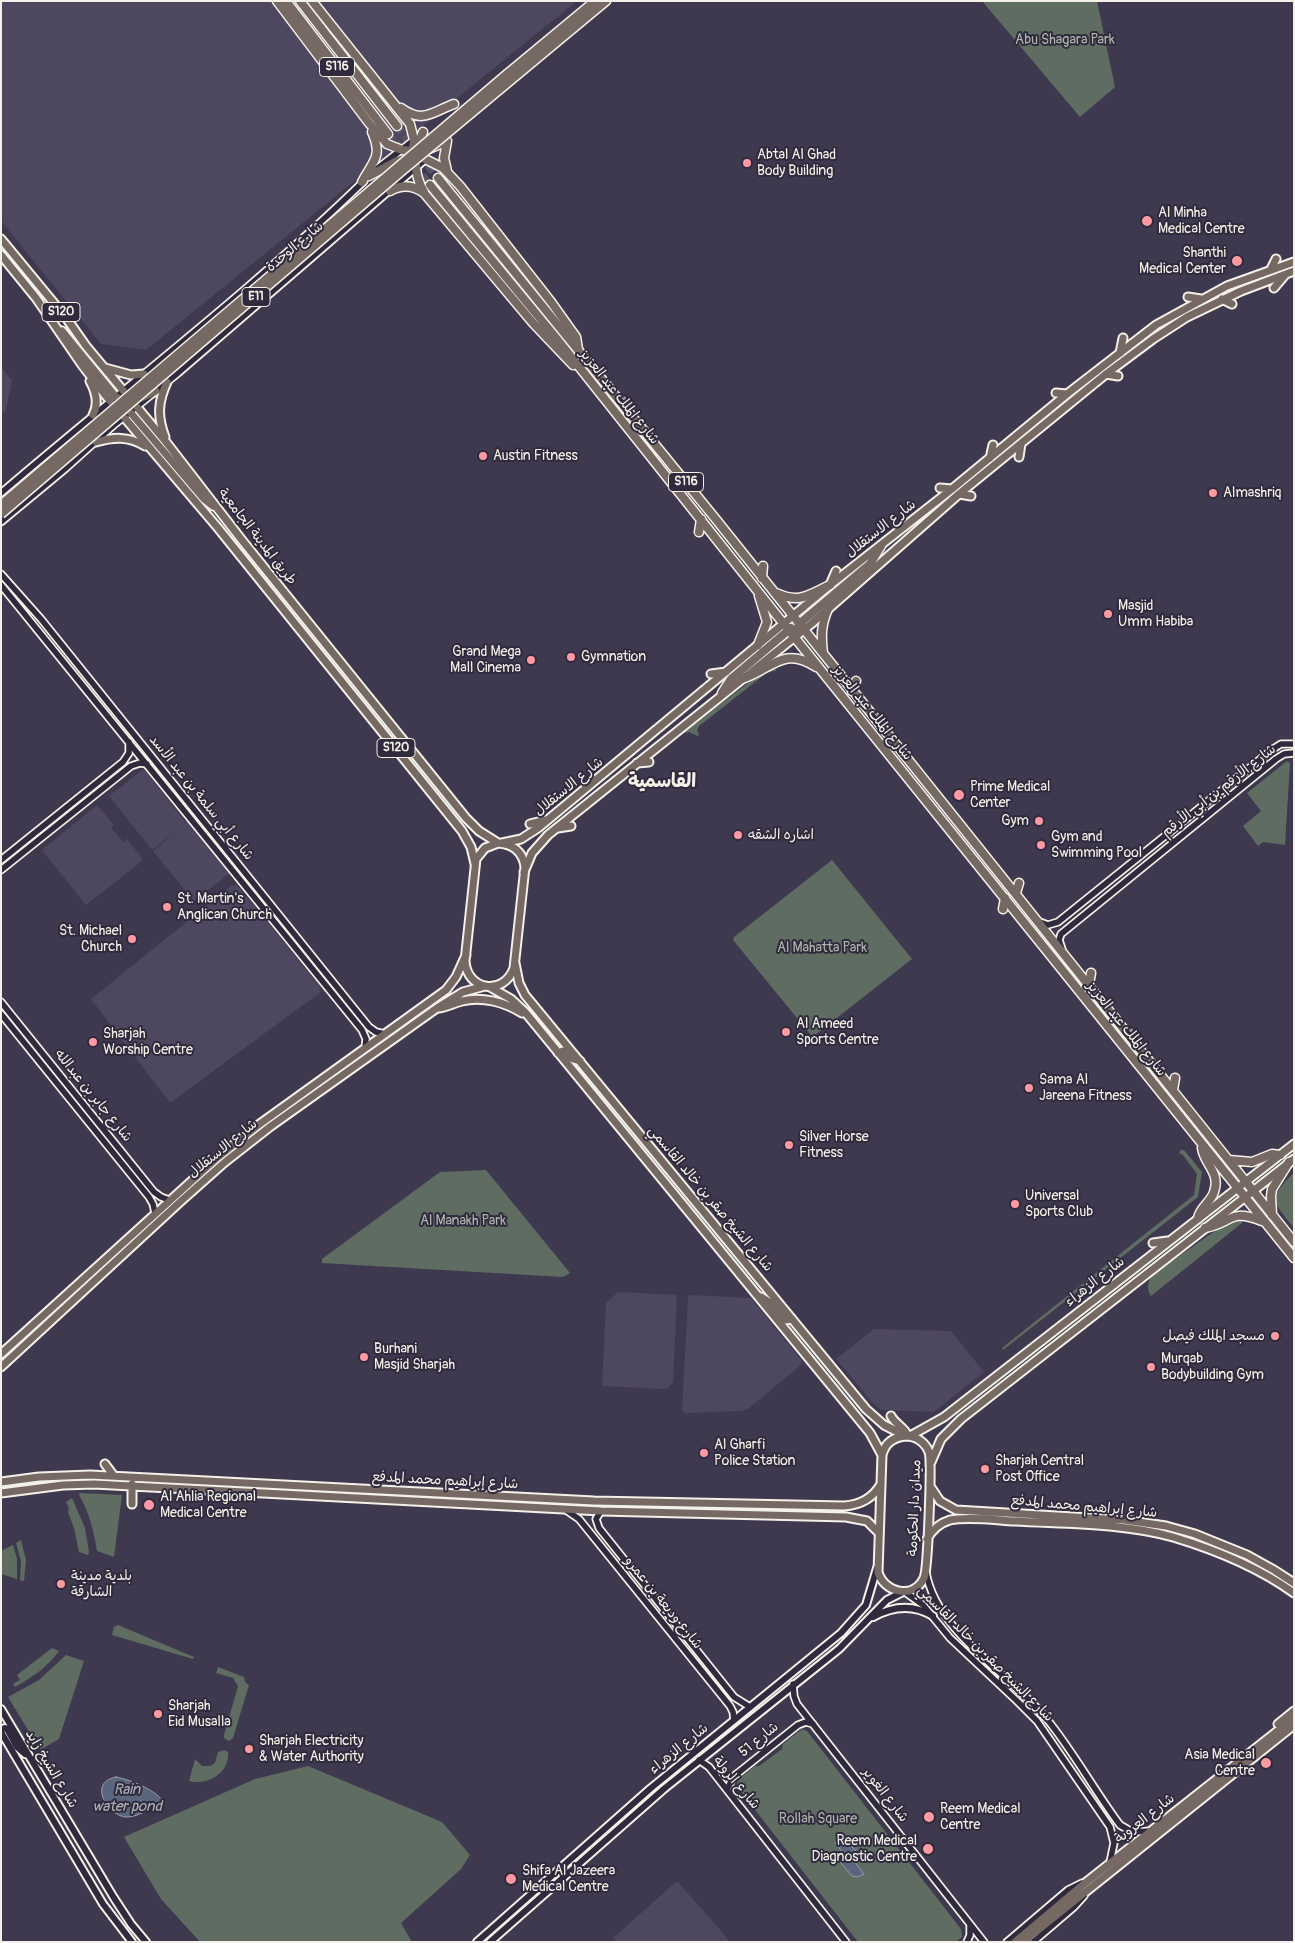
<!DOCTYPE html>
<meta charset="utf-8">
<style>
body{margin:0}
#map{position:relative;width:1295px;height:1943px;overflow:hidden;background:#3f394f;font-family:Pangolin,sans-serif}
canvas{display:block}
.frame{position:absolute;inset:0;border:2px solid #f4f1e8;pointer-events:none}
</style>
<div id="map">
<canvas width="1295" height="1943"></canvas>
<div class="frame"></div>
</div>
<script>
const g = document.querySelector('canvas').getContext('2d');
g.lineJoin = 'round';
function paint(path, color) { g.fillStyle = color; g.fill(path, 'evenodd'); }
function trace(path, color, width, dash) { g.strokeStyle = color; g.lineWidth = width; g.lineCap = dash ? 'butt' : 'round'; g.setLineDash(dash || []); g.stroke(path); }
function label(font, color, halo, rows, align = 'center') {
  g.font = font + ' Pangolin,"Playpen Sans Arabic",sans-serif'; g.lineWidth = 4; g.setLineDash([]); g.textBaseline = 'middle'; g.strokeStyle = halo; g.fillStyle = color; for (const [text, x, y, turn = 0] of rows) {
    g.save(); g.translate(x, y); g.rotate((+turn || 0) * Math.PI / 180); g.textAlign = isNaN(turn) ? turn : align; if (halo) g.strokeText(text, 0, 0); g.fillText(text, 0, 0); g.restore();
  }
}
paint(new Path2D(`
 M1,1H577L146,350L101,344L1,221Z
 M1,367L12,380L6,410L1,414Z
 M144,769L186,823L189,821L230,873L194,901L153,851L179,829L152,850L109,796Z
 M97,805L114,825L111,828L117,835L124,842L127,839L142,858L141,862L86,905L42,850Z
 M237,885L319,985L321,992L170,1103L91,999L231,886Z
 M618,1292L677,1295L673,1382L668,1388L663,1389L602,1386L606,1303Z
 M690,1295L751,1298L802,1361L801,1365L748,1409L741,1411L684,1413L682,1410L688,1297Z
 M874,1329L951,1331L984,1372L934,1412L881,1410L871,1401L836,1359Z
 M677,1881L729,1940L727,1942H617L613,1938Z`), '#4d475f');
paint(new Path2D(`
 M982,1H1097L1115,87L1080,117Z
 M775,668L776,671L768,672L699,726L697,731L699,734L698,736L689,732L683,733L761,673Z
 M1287,761L1290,763L1285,845L1263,842L1258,846L1243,826L1261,811L1247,793Z
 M832,860L912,959L815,1035H811L733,940L734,937Z
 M1181,1150H1184L1202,1172L1198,1197L1003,1350L1002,1348L1194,1195L1197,1174L1183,1155L1179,1153Z
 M486,1170L570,1273L563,1277L322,1263V1259L440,1172Z
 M1294,1172V1228C1271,1199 1268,1200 1294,1172Z
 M1241,1218L1242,1223L1151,1296C1146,1288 1147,1281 1154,1274L1226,1223Z
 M80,1493L122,1495L114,1557L97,1551C94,1531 89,1512 79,1495Z
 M72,1498L85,1528L89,1552L88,1555L79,1552L74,1528L68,1512L69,1508L66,1502Z
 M21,1540L26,1560L24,1581L20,1580L21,1561L16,1543Z
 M13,1545L17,1559V1579L1,1574V1551Z
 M118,1625L194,1657L193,1659L112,1635L114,1627Z
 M52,1648L59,1651C48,1667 31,1678 15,1687L13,1684L20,1680L17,1675Z
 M66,1655L84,1661L59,1739L40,1750L8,1697L39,1680Z
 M218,1667L244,1677L245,1682L249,1685L233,1738L229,1741L224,1738V1735L238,1686L233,1678L216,1673Z
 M802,1729L807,1731L961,1929L962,1937L956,1942H858L738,1788L737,1782L739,1779L755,1766H759L782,1749L783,1744Z
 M224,1750L228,1752C230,1773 207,1786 189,1781L195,1759L202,1766H210L215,1763L218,1752Z
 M308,1766L442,1822L470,1855L461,1869L401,1923L412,1942H200L161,1899L124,1837L255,1779Z`), '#5e6c62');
const water = new Path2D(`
 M116,1777C129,1779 155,1790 162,1800C153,1807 139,1817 127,1817C111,1818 85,1783 116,1777Z
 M841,1839L847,1840L858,1854L855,1856L850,1854L845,1855L835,1843Z
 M845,1860L850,1863L854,1861L864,1874L858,1877L852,1876L841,1863Z`);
paint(water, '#5b657e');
trace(water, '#989da8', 1);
trace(new Path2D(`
 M397,126L413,147
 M388,134L403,151
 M421,156L438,178
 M415,166L430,185`), '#5a5566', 8, [8, 4]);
const tertiary = new Path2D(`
 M378,168L414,140
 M1,493C122,389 249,293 364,181
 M1,522L65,469L115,424L178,373L426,159
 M1,574L41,619L369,1027L376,1032L385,1034
 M1,585L362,1030L366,1039L365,1048
 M1,860L123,762L129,753V742
 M1,870L131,766L140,763L147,764
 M1037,921L1048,925L1058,922L1273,749L1281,744H1294
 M1062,949L1059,940L1061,934L1276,759L1284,754L1294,753
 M1,1002L154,1192L161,1197L169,1200
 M1,1014L149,1197L153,1204L155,1213
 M566,1510L579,1519L730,1706L733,1712L734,1720
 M601,1511L596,1519L599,1528L734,1697L750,1707
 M926,1572C936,1632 1009,1673 1046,1718C1073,1751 1094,1790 1120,1825L1132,1832L1151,1831
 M905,1592L923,1605L950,1638L1017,1701L1037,1721L1110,1827L1114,1843L1110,1862
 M793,1684L794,1696L797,1704L984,1942
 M699,1760L709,1767L846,1942
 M727,1790L733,1777L798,1725L806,1722L813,1724
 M967,1942L970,1935V1926
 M1007,1942L1068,1890L1082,1883
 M1033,1942L1074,1907L1084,1896`);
const secondary = new Path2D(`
 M873,1617C893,1606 913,1604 933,1616
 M1,1709L114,1898L131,1924L146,1942
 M1,1730L5,1728L7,1729L17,1747L25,1754
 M1,1732L103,1904L132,1942
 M477,1942L651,1788L841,1633L866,1605L877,1568
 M490,1942L665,1788L839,1649L887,1600L903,1592`);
const primary = new Path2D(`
 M1,239L67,319L86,346L166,442L241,539L466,818L479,831L498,843
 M1,255L36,298L82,365L106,396L218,528L462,831L471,847L475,864
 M1271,269L1276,259
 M1274,288L1285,275
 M1188,297L1201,299
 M1222,299L1232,304
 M62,331L116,397C130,405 143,398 156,391
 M1120,353L1123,338
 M105,368L131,375L144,374
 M1106,374L1118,376
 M90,381C96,392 99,404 93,415
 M1056,393L1067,394
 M122,405L130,412L204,499L213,506
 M165,437C157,416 158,402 167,382
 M96,442C114,437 128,436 145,446
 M1019,457L1021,444
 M990,458L993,445
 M940,488L952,489
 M959,494L971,496
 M830,585L836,571
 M711,674L726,672
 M637,763L649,762
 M530,824L546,820
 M558,828L571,826
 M498,843C513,844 523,852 525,867L514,968C504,996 467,991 465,961L476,859L485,848Z
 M502,843L521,839L538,828L830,585L952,489L1067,394L1156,325L1227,286L1294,262
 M524,872L532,853L548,835L811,624L959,494L1106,374L1153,339L1187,317L1241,291L1294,271
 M515,963L519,983L525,995L866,1409L884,1425L906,1436
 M490,987L511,999L525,1012L870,1433L882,1455
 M439,1008C447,1007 454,1003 462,1001C482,996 504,1002 522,1013
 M558,1053L563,1051L573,1059L580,1061
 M1153,1243L1167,1241
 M761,1297L769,1302L785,1320L792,1319
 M1,1354L218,1157L257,1126L446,990L456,977L466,955
 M1,1367L181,1201L225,1162L271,1126L437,1008L463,992L485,986
 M891,1416C895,1424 904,1427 908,1436
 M906,1436C916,1436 925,1442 929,1452C932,1461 928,1569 924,1578C914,1600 884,1593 878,1572L882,1455C885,1443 893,1437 906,1436Z
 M910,1436L944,1417L1294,1144
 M931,1462L941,1439L961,1419L1294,1159
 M105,1464L114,1476
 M1,1482L39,1477L90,1475L594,1501L844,1506C860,1505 873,1498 881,1484
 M132,1484V1504
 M930,1486L940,1501L956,1510L1124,1520L1166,1526L1195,1534L1247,1555L1274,1570L1294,1583
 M1,1493L63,1485L94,1484L601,1511L846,1517L867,1521L879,1533
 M927,1539C932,1530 940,1523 950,1520C968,1516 996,1520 1015,1521C1067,1524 1123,1523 1173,1537C1216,1550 1258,1567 1294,1593
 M1278,1724L1294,1711
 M1015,1942L1085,1883L1294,1718
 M1023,1942L1294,1725`);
const trunk = new Path2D(`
 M277,1L369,123L387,144L402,150L422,152L447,141
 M286,1L388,134
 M300,1L397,126
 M312,1L410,124L414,140L412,155
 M401,108C423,124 432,112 454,104
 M423,132C414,152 412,172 424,192
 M447,171L444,158L447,141
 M369,176L397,161L411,157L423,158L443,168L460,186L551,302L576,337L578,349
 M438,178L714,517L1294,1242
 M362,182C373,161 383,157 372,132
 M430,185L557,339L779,618L1294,1258
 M390,191C402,184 413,185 424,193L533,323L573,365
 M699,532L701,519
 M762,578L763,566
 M776,593C800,604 808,595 830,585
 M795,637L799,624L870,564L881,546
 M758,645L767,622L759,596
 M823,653C821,636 821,625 828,609
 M742,679C771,670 783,645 816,667
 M852,691L856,681
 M722,693L731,679L791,628
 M1016,893L1019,883
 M1003,909L1005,898
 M1089,984L1091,973
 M1173,1090L1175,1078
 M1229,1160L1252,1162L1272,1154L1280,1155
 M1272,1215L1271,1196L1272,1189L1289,1162
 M1198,1218C1200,1207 1211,1202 1214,1192C1221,1173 1204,1164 1202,1148
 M1205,1228C1233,1223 1228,1208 1262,1221`);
const motorway = new Path2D(`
 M507,74L595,1
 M511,80L606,1`);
trace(tertiary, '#f4f1e8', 9);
trace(secondary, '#f4f1e8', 10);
trace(primary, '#f4f1e8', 11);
trace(trunk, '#f4f1e8', 11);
trace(motorway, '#f4f1e8', 11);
trace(tertiary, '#2f2a3d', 5.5);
trace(secondary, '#2f2a3d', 6);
trace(primary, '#766964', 7);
trace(trunk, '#766964', 8);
trace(motorway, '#766964', 8);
const motorwayBridge = new Path2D(`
 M1,505L507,74
 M1,514L403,170L511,80`);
trace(motorwayBridge, '#f4f1e8', 11, []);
trace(motorwayBridge, '#766964', 8);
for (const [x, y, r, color] of [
 [747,163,5,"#ff9aa2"],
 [1147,221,6,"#ff9aa2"],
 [1237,261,6,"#ff9aa2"],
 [483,456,5,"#ff9aa2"],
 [1213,493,5,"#ff9aa2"],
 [1108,614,5,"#ff9aa2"],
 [571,657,5,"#ff9aa2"],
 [531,660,5,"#ff9aa2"],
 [959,795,6,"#ff9aa2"],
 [1039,821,5,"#ff9aa2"],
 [738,835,5,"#ff9aa2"],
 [1041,845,5,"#ff9aa2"],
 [167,907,5,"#ff9aa2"],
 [132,939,5,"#ff9aa2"],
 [786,1032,5,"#ff9aa2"],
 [93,1042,5,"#ff9aa2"],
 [1029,1088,5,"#ff9aa2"],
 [789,1145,5,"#ff9aa2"],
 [1015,1204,5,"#ff9aa2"],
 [1275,1336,5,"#ff9aa2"],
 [364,1357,5,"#ff9aa2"],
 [1151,1367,5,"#ff9aa2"],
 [704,1453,5,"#ff9aa2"],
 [985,1469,5,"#ff9aa2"],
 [149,1505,6,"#ff9aa2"],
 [61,1584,5,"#ff9aa2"],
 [158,1714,5,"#ff9aa2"],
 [249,1749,5,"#ff9aa2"],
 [1266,1763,6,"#ff9aa2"],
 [929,1817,6,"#ff9aa2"],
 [928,1849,6,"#ff9aa2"],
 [511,1879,6,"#ff9aa2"]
]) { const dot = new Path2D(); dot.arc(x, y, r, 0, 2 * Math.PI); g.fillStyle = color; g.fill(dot); trace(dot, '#2f2a3d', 2); }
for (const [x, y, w] of [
 [337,67,35],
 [256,297,28],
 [61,312,38],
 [686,482,35],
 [396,748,38]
]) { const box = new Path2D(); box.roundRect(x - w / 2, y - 9.5, w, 19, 4); g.fillStyle = '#2f2a3d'; g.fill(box); trace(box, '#f4f1e8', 1); }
label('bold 12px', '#f4f1e8', null, [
 ["S116",337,67],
 ["E11",256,297],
 ["S120",61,312],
 ["S116",686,482],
 ["S120",396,748]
]);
label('14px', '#b0b5ac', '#2f2a3d', [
 ["Abu Shagara Park",1065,40],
 ["Al Mahatta Park",822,948],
 ["Al Manakh Park",463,1221],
 ["Rollah Square",818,1819]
]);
label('14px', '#f4f1e8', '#2f2a3d', [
 ["Abtal Al Ghad",757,155],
 ["Body Building",757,171],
 ["Al Minha",1158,213],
 ["Medical Centre",1158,229],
 ["Shanthi",1226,253,"right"],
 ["Medical Center",1226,269,"right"],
 ["Austin Fitness",493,456],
 ["Almashriq",1223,493],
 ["Masjid",1118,606],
 ["Umm Habiba",1118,622],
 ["Grand Mega",521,652,"right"],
 ["Mall Cinema",521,668,"right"],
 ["Gymnation",581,657],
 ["Prime Medical",970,787],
 ["Center",970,803],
 ["Gym",1029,821,"right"],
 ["اشاره الشقه",748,835],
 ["Gym and",1051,837],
 ["Swimming Pool",1051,853],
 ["St. Martin's",177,899],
 ["Anglican Church",177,915],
 ["St. Michael",122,931,"right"],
 ["Church",122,947,"right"],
 ["Al Ameed",796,1024],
 ["Sports Centre",796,1040],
 ["Sharjah",103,1034],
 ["Worship Centre",103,1050],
 ["Sama Al",1039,1080],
 ["Jareena Fitness",1039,1096],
 ["Silver Horse",799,1137],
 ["Fitness",799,1153],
 ["Universal",1025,1196],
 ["Sports Club",1025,1212],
 ["مسجد الملك فيصل",1265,1336,"right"],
 ["Burhani",374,1349],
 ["Masjid Sharjah",374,1365],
 ["Murqab",1161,1359],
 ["Bodybuilding Gym",1161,1375],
 ["Al Gharfi",714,1445],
 ["Police Station",714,1461],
 ["Sharjah Central",995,1461],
 ["Post Office",995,1477],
 ["Al Ahlia Regional",160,1497],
 ["Medical Centre",160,1513],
 ["بلدية مدينة",71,1576],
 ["الشارقة",71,1592],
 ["Sharjah",168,1706],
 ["Eid Musalla",168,1722],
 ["Sharjah Electricity",259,1741],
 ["& Water Authority",259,1757],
 ["Asia Medical",1255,1755,"right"],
 ["Centre",1255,1771,"right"],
 ["Reem Medical",940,1809],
 ["Centre",940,1825],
 ["Reem Medical",917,1841,"right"],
 ["Diagnostic Centre",917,1857,"right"],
 ["Shifa Al Jazeera",522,1871],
 ["Medical Centre",522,1887]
], 'left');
label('14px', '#f4f1e8', '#2f2a3d', [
 ["شارع الوحدة",295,247,-40],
 ["شارع الملك عبد العزيز",619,397,51],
 ["شارع الاستقلال",881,529,-38],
 ["طريق المدينة الجامعية",257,537,52],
 ["شارع الملك عبد العزيز",872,713,51],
 ["شارع الاستقلال",569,787,-39],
 ["شارع الأرقم بن أبي الأرقم",1219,791,-38],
 ["شارع أبي سلمة بن عبد الأسد",201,798,51],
 ["شارع الملك عبد العزيز",1126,1029,51],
 ["شارع جابر بن عبدالله",93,1096,51],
 ["شارع الاستقلال",223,1149,-39],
 ["شارع الشيخ صقر بن خالد القاسمي",710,1199,50],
 ["شارع الزهراء",1095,1282,-38],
 ["شارع إبراهيم محمد المدفع",445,1481,3],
 ["شارع إبراهيم محمد المدفع",1084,1507,5],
 ["ميدان دار الحكومة",915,1508,-88],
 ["شارع وديعة بن عمرو",663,1603,51],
 ["شارع الشيخ صقر بن خالد القاسمي",985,1654,45],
 ["شارع 51",759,1740,-39],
 ["شارع الزهراء",679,1749,-39],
 ["شارع الشيخ زايد",51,1769,59],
 ["شارع الرولة",736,1783,50],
 ["شارع الغوير",885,1795,52],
 ["شارع العروبة",1145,1819,-38]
]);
label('italic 15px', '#afb2b8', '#2f2a3d', [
 ["Rain",127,1790],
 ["water pond",127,1807]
]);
label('bold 19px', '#f4f1e8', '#2f2a3d', [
 ["القاسمية",662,782]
]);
</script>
